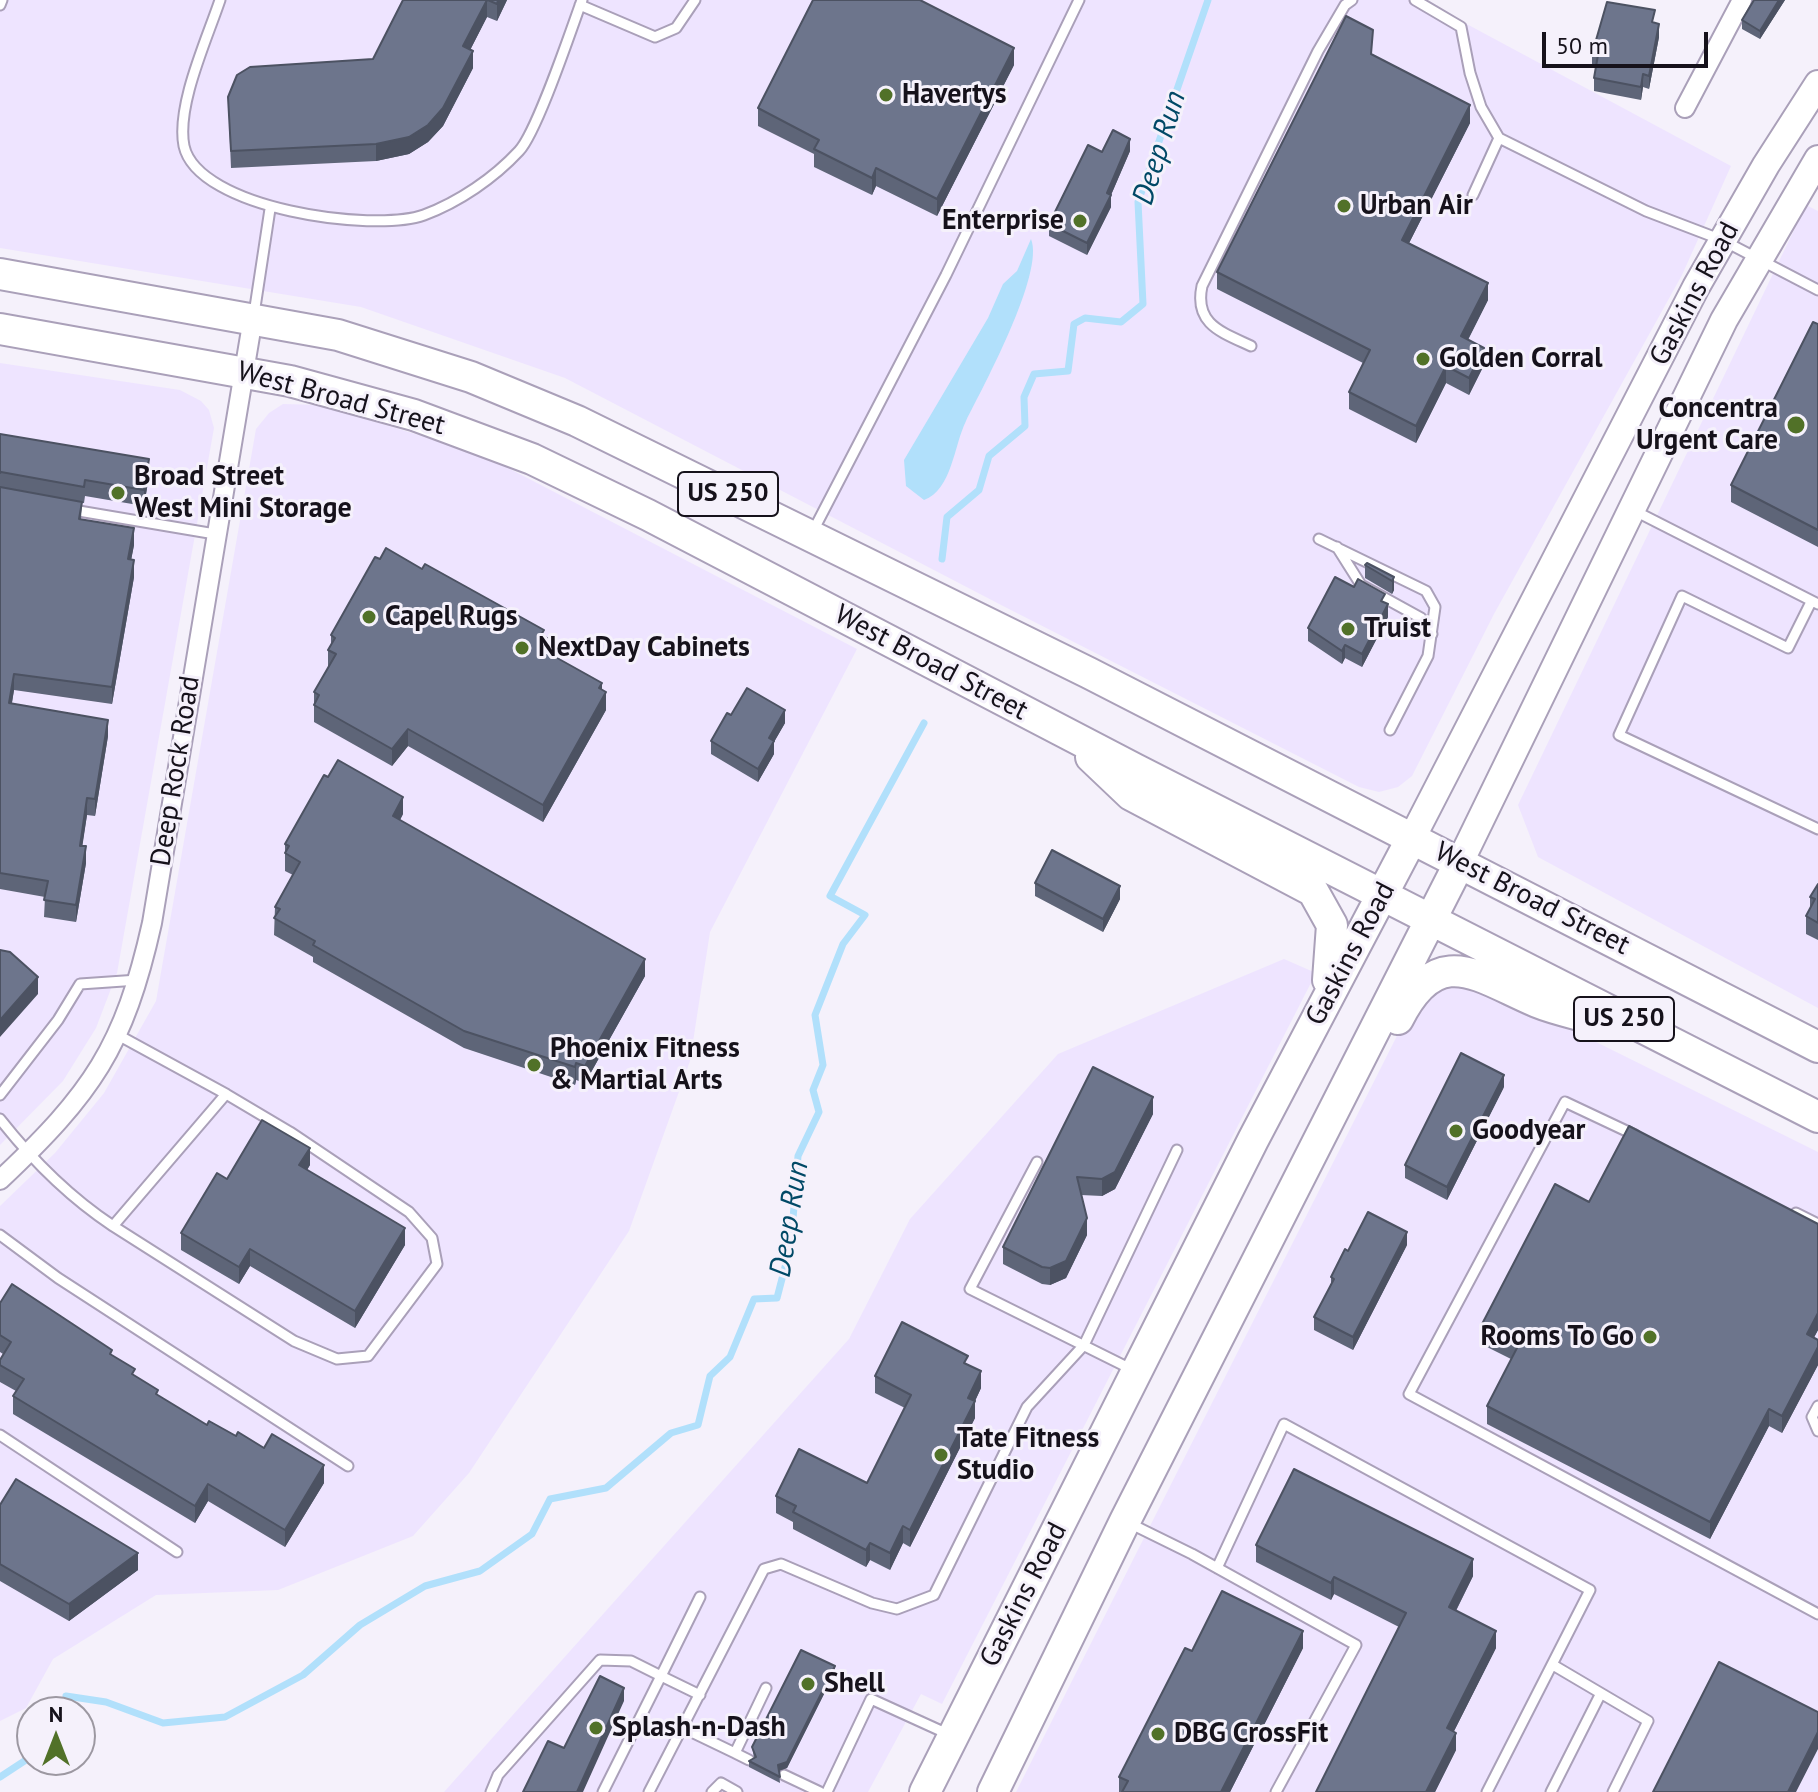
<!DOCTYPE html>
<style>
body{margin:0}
#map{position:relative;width:1818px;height:1792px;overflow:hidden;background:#f5f1fb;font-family:"PT Sans",sans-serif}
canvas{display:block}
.north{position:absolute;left:16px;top:1696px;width:80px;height:80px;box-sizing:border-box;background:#f5f1fb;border:2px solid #9c98a1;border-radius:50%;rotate:0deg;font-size:22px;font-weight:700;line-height:32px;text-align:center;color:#16121b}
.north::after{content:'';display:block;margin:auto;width:28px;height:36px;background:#517128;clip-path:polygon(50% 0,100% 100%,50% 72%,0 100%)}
.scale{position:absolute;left:1542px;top:32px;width:166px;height:36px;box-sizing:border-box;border:4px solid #16121b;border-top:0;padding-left:10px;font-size:24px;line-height:28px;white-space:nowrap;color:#16121b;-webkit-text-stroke:6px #f5f1fb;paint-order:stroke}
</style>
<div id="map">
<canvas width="1818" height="1792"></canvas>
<div class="north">N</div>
<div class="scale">50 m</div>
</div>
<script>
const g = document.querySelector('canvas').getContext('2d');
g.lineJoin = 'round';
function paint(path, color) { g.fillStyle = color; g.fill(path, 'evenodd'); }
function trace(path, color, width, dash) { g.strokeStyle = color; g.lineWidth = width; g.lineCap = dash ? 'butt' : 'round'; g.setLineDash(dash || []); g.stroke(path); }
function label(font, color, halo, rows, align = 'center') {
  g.font = font + ' "PT Sans",sans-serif'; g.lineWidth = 6; g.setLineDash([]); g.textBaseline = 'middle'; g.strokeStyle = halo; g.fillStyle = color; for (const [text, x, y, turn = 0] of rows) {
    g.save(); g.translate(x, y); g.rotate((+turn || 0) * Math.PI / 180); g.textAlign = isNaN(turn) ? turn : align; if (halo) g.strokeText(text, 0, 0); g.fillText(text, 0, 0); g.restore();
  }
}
paint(new Path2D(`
 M0,0H1422L1731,166L1682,275L1494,614L1412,776L1398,787L1379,792L1359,787L1005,607L565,378L361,307L0,248Z
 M1806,205L1818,211V1008L1538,857L1518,805Z
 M0,363L180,390L201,401L209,410L214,428L117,973L96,1028L63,1081L0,1145Z
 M283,404L320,405L481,454L857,649L710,932L690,1061L629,1231L469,1473L413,1536L278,1590L156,1595L53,1659L26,1708L0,1721V1206L55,1153L104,1093L156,1001L256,429L269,413Z
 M1284,959L1316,973L942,1704L921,1694L868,1792H444L849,1339L910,1219L1058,1054Z
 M1481,985L1818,1152V1792H1016L1413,1004L1434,988Z`), '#eee4ff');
paint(new Path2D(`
 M1031,239C1045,273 983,387 966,421C954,445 952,490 924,500L906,486L904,460L988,318L1003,284L1017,271Z`), '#b1e0fb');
trace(new Path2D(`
 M942,559L947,517L979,490L989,456L1025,426L1024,397L1034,374L1068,371L1074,324L1085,318L1121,322L1143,304L1138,202L1208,0
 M69,1712L66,1696L106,1702L163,1723L225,1717L303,1675L360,1625L425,1586L480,1571L532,1534L550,1499L606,1488L671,1433L698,1425L710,1376L730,1357L754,1299L777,1298L791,1244L798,1156L819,1112L813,1090L823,1065L815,1015L843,944L865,915L830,896L924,723
 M0,1777L32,1756`), '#b1e0fb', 7);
const service = new Path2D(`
 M220,0C207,39 176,106 184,146C198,209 373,233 424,215C459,202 494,178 519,151C537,132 571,30 582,0
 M1415,0L1461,27L1470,73L1481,107L1499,138L1646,211L1722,240L1818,290
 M0,5L2,0
 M580,5L655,37L676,28L695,0
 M1473,195L1499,138
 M254,314L270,209
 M1251,346C1221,332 1194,324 1202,286L1318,51L1345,5L1352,0
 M73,510L215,534
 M1633,510L1818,604
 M812,533L946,275L1079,0
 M1319,539L1426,591L1435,607L1428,656L1390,730
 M1337,547L1361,585L1421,618L1432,634
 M1811,602L1788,648L1682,596L1619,735L1818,829
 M0,1095L58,1020L80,984L138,980
 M0,1119C33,1161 68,1196 113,1226L226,1094L118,1035
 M1635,1135L1565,1102L1409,1394L1818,1614
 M1037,1162L970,1289L1133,1370
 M1796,1213L1818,1224
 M113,1226L294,1341L337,1359L368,1356L437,1264L432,1238L409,1212L290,1132L226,1094
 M0,1235L58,1278L348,1466
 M1818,1406L1812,1417L1818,1431
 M0,1435L177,1552
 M1129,1523L1192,1554L1356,1645L1276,1792
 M1217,1568L1284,1424L1590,1590L1487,1792
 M1553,1665L1648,1721L1613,1792
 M683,1728L735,1753L766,1688
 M735,1753L749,1760
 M784,1775L820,1792
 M491,1792L498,1775L600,1660L631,1661L661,1676L700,1597
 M603,1792L661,1676L700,1695
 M649,1792L764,1569L781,1564L872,1603L897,1609L934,1595L1027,1407L1084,1345L1177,1150
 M712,1792L721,1783L737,1792
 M827,1792L871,1699L950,1735
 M1551,1792L1600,1695`);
const minor = new Path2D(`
 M1685,108L1742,0
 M0,1180C92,1093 124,1048 152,923L253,318`);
const secondary = new Path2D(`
 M1412,838L1696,287L1766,165L1818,84
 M1460,862L1724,320L1818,159`);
const primary = new Path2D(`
 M0,274L338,335L471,377L577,421L1089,673L1818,1047
 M0,329L290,381L414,415L532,459L648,515L1135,769L1818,1117
 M1091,757L1131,795L1313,891L1332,925L1328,980
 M1398,1019C1438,940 1478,977 1537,1002C1554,1009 1573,1013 1591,1018
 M925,1792L1253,1140L1412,838
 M993,1792L1125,1521L1460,862`);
trace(service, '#aaa0b9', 13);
trace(minor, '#aaa0b9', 22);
trace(secondary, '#aaa0b9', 30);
trace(primary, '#aaa0b9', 34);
trace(service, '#fff', 9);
trace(minor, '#fff', 18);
trace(secondary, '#fff', 26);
trace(primary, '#fff', 30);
paint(new Path2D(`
 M403,0H507L497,21L487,17L470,50L473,68L443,126L428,142L409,154L376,161L231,168L228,97L373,59Z
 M1754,0H1785L1760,39L1742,29V20Z
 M1655,23L1659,37L1649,89L1643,87L1641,100L1594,91V78L1596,68L1592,67V54Z
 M1372,55L1470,123L1409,243L1488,300L1468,340L1484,365L1469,395L1446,383L1416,443L1349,409V392L1363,363L1217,289V272Z
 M1014,65L937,216L876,186L872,195L814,167V154L758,126V108Z
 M1130,151L1111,195V207L1087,255L1049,236V224L1102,152Z
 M1818,324V547L1731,502V485Z
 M0,434L149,476L144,506L85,496L84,503H82L81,519L134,545L131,560L134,577L112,704L14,690L12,703L108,736L95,816L87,815L82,846L86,863L76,922L44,917L45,897L0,889Z
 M1365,565L1394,577V590L1392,594L1365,578Z
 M1385,603L1388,617L1362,667L1345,658L1342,664L1308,641V628Z
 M331,635L544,636L556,657L602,690L606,710L543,822L408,746L392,766L314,722V692L328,668V650L331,645Z
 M731,715L785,723L774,742V754L758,782L711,754V741Z
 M403,814L400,820L645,976L585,1083L576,1080L575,1085L464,1048L313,962V957L274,935L275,907L293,875L285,871V844Z
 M1035,883L1120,899L1103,932L1035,896Z
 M1818,884V940L1806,934V916L1810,908V897Z
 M1504,1087L1447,1200L1405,1178V1165Z
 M1153,1097V1114L1115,1189L1102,1196L1081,1195L1087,1235L1066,1278L1050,1285L1042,1284L1003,1264V1247Z
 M310,1165L307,1170L405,1245L355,1328L250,1266L239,1284L181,1250V1233L227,1179Z
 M1589,1202L1818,1224V1330L1814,1337L1818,1347V1365L1782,1433L1769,1426L1710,1539L1487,1424V1406L1511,1359L1481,1344V1326Z
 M1407,1245L1353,1350L1314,1330V1317L1331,1284V1277Z
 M0,1303L112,1356L158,1396L207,1425L236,1436L324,1483L285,1547L208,1501L195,1523L13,1414V1396L16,1391L0,1382V1360L3,1354L0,1352Z
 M968,1365L981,1388L975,1401V1418L910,1547L903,1543L890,1570L870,1560L866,1567L793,1529V1522L776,1513V1496L867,1483L905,1408L875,1393V1376Z
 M0,1505L138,1570L69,1621L0,1581Z
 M1256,1545L1473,1576L1456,1611L1496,1648L1454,1731L1456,1750L1435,1792H1316L1399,1627L1334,1594L1331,1600L1256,1562Z
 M1303,1648L1230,1792H1119V1777L1192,1651Z
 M835,1672L787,1768L779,1771L780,1783L749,1767V1761L754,1758L752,1747Z`), '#5e6578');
paint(new Path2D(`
 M487,0V17L463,64V46Z
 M498,0H507L497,21V4Z
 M1779,0H1785L1760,39V31Z
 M1659,24V37L1649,89V76Z
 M1014,48V65L937,216V199Z
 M473,51V68L443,126L428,142L409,154L376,161V144Z
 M1643,74V87L1641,100V87Z
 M1470,105V123L1402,257V240Z
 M1130,139V151L1111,195V207L1087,255V243Z
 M876,168V186L872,195V178Z
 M1488,283V300L1461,353V336Z
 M1484,348V365L1469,395V378Z
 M1446,366V383L1416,443V426Z
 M149,459V476L144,506V490Z
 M134,528V545L128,576V559Z
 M134,560V577L112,704V687Z
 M1394,577V590L1392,594V581Z
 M1388,604V617L1362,667V654Z
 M556,643V660L550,654Z
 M1345,645V658L1342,664V651Z
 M14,674V690L9,719V703Z
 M602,683V699L606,692V710L543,822V805Z
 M785,710V723L774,742V754L758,782V769L769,738Z
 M108,720V736L95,816V799Z
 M408,729V746L392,766V749Z
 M403,797V814L393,833V816Z
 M87,798V815L80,862V846Z
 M86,846V863L76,922V905Z
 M1120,886V899L1103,932V919Z
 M645,959V976L585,1083V1066Z
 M38,977V994L0,1037V1020Z
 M576,1063V1080L575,1085V1067Z
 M1504,1075V1087L1447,1200V1187Z
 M1153,1097V1114L1115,1189L1102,1196V1179Z
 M310,1148V1165L299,1182V1165Z
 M1087,1218V1235L1066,1278L1050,1285V1268Z
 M405,1228V1245L355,1328V1311Z
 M1407,1232V1245L1353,1350V1337Z
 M250,1249V1266L239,1284V1267Z
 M1818,1313V1330L1807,1351V1334Z
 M1818,1347V1365L1782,1433V1416Z
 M981,1371V1388L975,1401V1418L910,1547V1530L968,1398Z
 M1769,1409V1426L1710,1539V1522Z
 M324,1465V1483L285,1547V1530Z
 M208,1484V1501L195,1523V1506Z
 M903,1526V1543L890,1570V1553Z
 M870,1543V1560L866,1567V1550Z
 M138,1553V1570L69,1621V1604Z
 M1473,1559V1576L1449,1624V1607Z
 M1334,1577V1594L1331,1600V1583Z
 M1303,1631V1648L1230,1792H1221Z
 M1496,1631V1648L1447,1745V1728Z
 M835,1666V1672L787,1768L778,1771V1765Z
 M624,1688V1701L583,1792H577Z
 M1818,1732V1749L1796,1792H1788Z
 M1456,1733V1750L1435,1792H1426Z`), '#4c5262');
const building = new Path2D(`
 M403,0H487L463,46L473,51L443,108L428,125L409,137L376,144L231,151L228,97L237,75L250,67L373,59Z
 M488,0H498L497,4Z
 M813,0H920L1014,48L937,199L876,168L872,178L814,149L819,140L758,108Z
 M1754,0H1779L1760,31L1742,20Z
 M1607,2L1655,10L1652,22L1659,24L1649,76L1643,74L1641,87L1594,78L1598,55L1592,54Z
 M1346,16L1373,30L1371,54L1470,105L1402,240L1488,283L1461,336L1484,348L1469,378L1446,366L1416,426L1349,392L1370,350L1217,272Z
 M1113,130L1130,139L1107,193L1111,195L1087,243L1049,224L1088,145L1102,152Z
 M1813,322L1818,324V530L1731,485Z
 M0,434L149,459L144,490L85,480L84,487L1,472L0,473Z
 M0,487L82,502L79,519L134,528L128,559L134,560L112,687L14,674L9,703L108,720L95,799L87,798L80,846H86L76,905L44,900L48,881L0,873Z
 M386,548L422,569L425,564L544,630L541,635L556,643L550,654L602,683L599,688L606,692L543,805L408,729L392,749L314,705L319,695L314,692L336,654L328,650L335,638L331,635L375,557L380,559Z
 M1367,563L1394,577L1392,581L1365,565Z
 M1335,577L1354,587L1358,579L1385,594L1381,601L1388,604L1362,654L1345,645L1342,651L1308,628Z
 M747,688L785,710L769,738L774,741L758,769L711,741L727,713L731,715Z
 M338,760L403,797L393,816L645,959L585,1066L576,1063L575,1067L464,1031L313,945L315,941L274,918L280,909L275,907L300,862L285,853L289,846L285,844L324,775L328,777Z
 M1052,850L1120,886L1103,919L1035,883Z
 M1818,884V923L1806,916L1815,899L1810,897Z
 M0,950L10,952L38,977L0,1020Z
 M1461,1053L1504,1075L1447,1187L1405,1165Z
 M1093,1067L1153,1097L1115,1172L1102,1179L1077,1177L1087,1218L1066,1261L1050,1268L1042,1267L1003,1247Z
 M262,1120L310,1148L299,1165L405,1228L355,1311L250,1249L239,1267L181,1233L217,1173L227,1179Z
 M1629,1126L1818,1224V1313L1807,1334L1818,1340V1347L1782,1416L1769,1409L1710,1522L1487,1406L1518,1346L1481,1326L1555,1184L1589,1202Z
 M1368,1212L1407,1232L1353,1337L1314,1317L1334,1279L1331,1277L1345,1249L1348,1251Z
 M12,1284L112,1350L110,1354L135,1369L132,1374L158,1390L156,1394L207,1425L209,1421L236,1436L238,1432L264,1448L272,1434L324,1465L285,1530L208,1484L195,1506L13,1396L24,1379L0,1365V1360L11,1342L0,1335V1303Z
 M902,1322L968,1356L964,1363L981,1371L968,1398L975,1401L910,1530L903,1526L890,1553L870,1543L866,1550L793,1512L796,1506L776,1496L799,1449L867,1483L911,1395L875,1376Z
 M1294,1469L1473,1559L1449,1607L1496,1631L1447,1728L1456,1733L1426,1792H1316L1406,1613L1334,1577L1331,1583L1256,1545Z
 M16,1479L138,1553L69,1604L0,1564V1505Z
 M1222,1591L1303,1631L1221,1792H1122L1128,1781L1119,1777L1185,1648L1192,1651Z
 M801,1650L835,1666L787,1762L778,1765L780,1777L749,1761L756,1757L752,1747Z
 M1719,1662L1818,1712V1732L1788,1792H1653Z
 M600,1676L624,1688L577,1792H523L548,1741L564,1748Z`);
paint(building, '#6d758c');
trace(building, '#4c5262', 2);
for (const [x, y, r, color] of [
 [886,95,8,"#517128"],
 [1344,206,8,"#517128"],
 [1080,221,8,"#517128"],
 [1423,359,8,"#517128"],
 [1796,425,10,"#517128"],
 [118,493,8,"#517128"],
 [369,617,8,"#517128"],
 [1348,629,8,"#517128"],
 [522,648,8,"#517128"],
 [534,1065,8,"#517128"],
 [1456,1131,8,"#517128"],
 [1650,1337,8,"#517128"],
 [941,1455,8,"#517128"],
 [808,1684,8,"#517128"],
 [596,1728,8,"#517128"],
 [1158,1734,8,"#517128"]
]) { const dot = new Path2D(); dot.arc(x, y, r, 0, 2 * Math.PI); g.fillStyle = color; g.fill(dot); trace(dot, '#f5f1fb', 3); }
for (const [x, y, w] of [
 [728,494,100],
 [1624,1019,100]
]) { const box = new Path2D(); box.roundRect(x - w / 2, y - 22, w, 44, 6); g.fillStyle = '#f5f1fb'; g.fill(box); trace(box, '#16121b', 2); }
label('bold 26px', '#16121b', null, [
 ["US 250",728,494],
 ["US 250",1624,1019]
]);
label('bold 28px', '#16121b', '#f5f1fb', [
 ["Havertys",902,95],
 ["Urban Air",1360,206],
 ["Enterprise",1064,221,"right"],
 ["Golden Corral",1439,359],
 ["Concentra",1778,409,"right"],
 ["Urgent Care",1778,441,"right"],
 ["Broad Street",134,477],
 ["West Mini Storage",134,509],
 ["Capel Rugs",385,617],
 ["Truist",1364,629],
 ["NextDay Cabinets",538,648],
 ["Phoenix Fitness",550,1049],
 ["& Martial Arts",550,1081],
 ["Goodyear",1472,1131],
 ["Rooms To Go",1634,1337,"right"],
 ["Tate Fitness",957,1439],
 ["Studio",957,1471],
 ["Shell",824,1684],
 ["Splash-n-Dash",612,1728],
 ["DBG CrossFit",1174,1734]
], 'left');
label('28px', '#16121b', '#f5f1fb', [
 ["Gaskins Road",1695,294,-62],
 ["West Broad Street",341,399,15],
 ["West Broad Street",931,663,28],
 ["Deep Rock Road",176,771,-81],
 ["West Broad Street",1532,899,27],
 ["Gaskins Road",1351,954,-62],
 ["Gaskins Road",1024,1595,-63]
]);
label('italic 30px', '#004966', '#f5f1fb', [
 ["Deep Run",1160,148,-73],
 ["Deep Run",790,1219,-81]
]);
</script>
